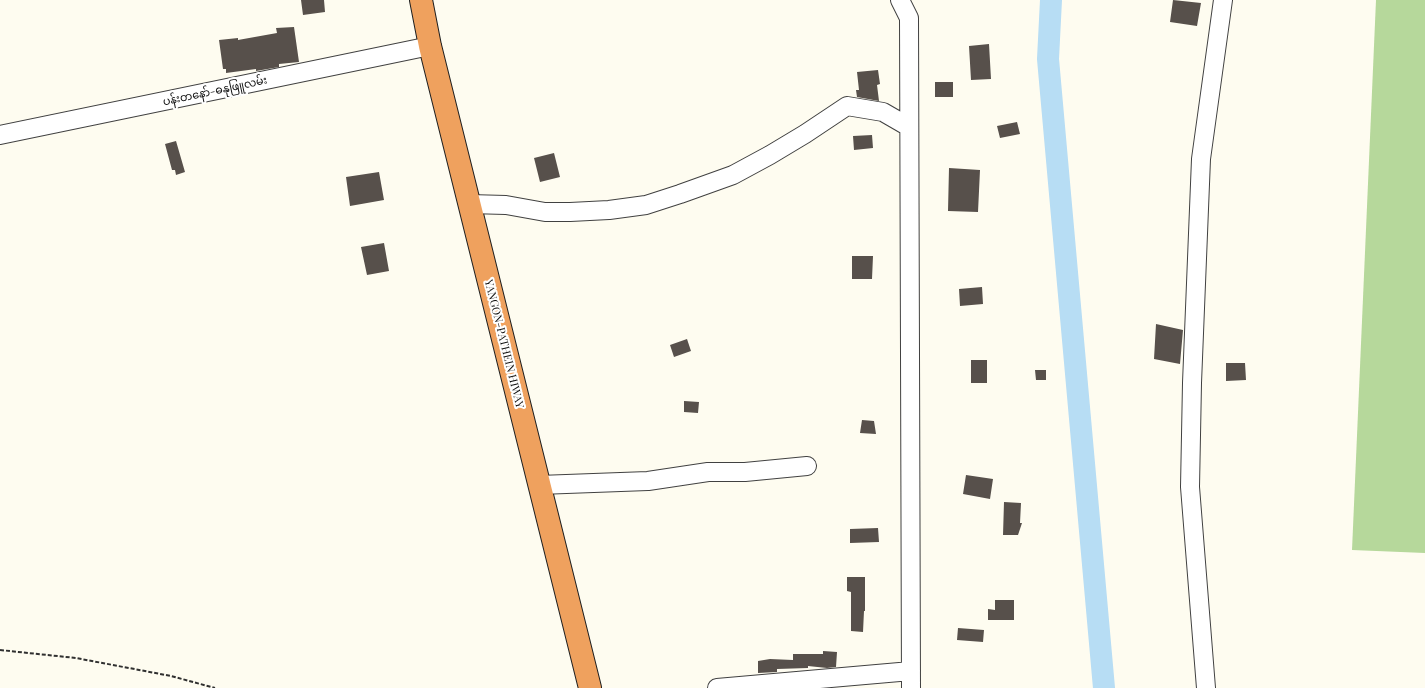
<!DOCTYPE html>
<meta charset="utf-8">
<style>
body{margin:0}
canvas{display:block;background:#fefcf0}
</style>
<canvas width="1425" height="688"></canvas>
<script>
const g = document.querySelector('canvas').getContext('2d');
g.lineJoin = 'round';
function paint(path, color) { g.fillStyle = color; g.fill(path, 'evenodd'); }
function trace(path, color, width, dash) { g.strokeStyle = color; g.lineWidth = width; g.lineCap = dash ? 'butt' : 'round'; g.setLineDash(dash || []); g.stroke(path); }
function label(font, color, halo, rows, align = 'center') {
  g.font = font + ' "Playfair Display","Noto Sans Myanmar",serif'; g.lineWidth = 4; g.setLineDash([]); g.textBaseline = 'middle'; g.strokeStyle = halo; g.fillStyle = color; for (const [text, x, y, turn = 0] of rows) {
    g.save(); g.translate(x, y); g.rotate((+turn || 0) * Math.PI / 180); g.textAlign = isNaN(turn) ? turn : align; if (halo) g.strokeText(text, 0, 0); g.fillText(text, 0, 0); g.restore();
  }
}
paint(new Path2D(`
 M1376,0H1425V553L1352,550Z`), '#b6d89b');
trace(new Path2D(`
 M1051,0L1048,59L1104,688`), '#b7ddf4', 22);
paint(new Path2D(`
 M301,0H324L325,12L303,15Z
 M1173,0L1201,3L1197,26L1170,22Z
 M294,27L299,62L279,64V67L256,71V69L226,73V69H223L219,40L238,38V40L277,33L276,28Z
 M989,44L991,79L971,80L969,46Z
 M878,70L880,84L877,85L879,101L857,97L856,90H859L857,72Z
 M935,82H953V97H935Z
 M1017,122L1020,134L1000,138L997,126Z
 M872,135L873,148L854,150L853,136Z
 M176,141L185,172L176,175L175,170H172L165,144Z
 M554,153L560,177L540,182L534,158Z
 M949,168L980,170L978,212L948,211Z
 M379,172L384,200L350,206L346,177Z
 M384,243L389,271L367,275L361,247Z
 M852,256H873L872,279H852Z
 M982,287L983,304L960,306L959,289Z
 M1156,324L1183,330L1180,364L1154,359Z
 M687,339L691,351L674,357L670,345Z
 M971,360H987V383H971Z
 M1226,363H1245L1246,380L1226,381Z
 M1035,370H1046V380H1036Z
 M684,401L699,402L698,413L684,412Z
 M862,420L874,421L876,434L860,433Z
 M966,475L993,479L990,499L963,494Z
 M1004,502L1021,503L1020,523H1022L1018,535H1003Z
 M878,528L879,542L850,543V529Z
 M847,577H865V611H864L863,632L851,631V592L847,591Z
 M995,600H1014V620H988V609L995,610Z
 M958,628L984,630L983,642L957,640Z
 M823,651L837,652L836,667L827,668L808,666V668L777,669V672L758,673V661L770,659L793,660V654H823Z`), '#57504b');
const minor = new Path2D(`
 M900,0L909,18L911,688
 M0,135L430,46
 M469,204L506,205L545,212H570L609,210L646,205L680,194L733,175L770,155L805,134L847,106L883,112L909,127
 M539,485L648,481L708,472H745L807,466
 M717,688L911,671
 M1206,688L1190,487L1192,383L1201,159L1223,0`);
const highway = new Path2D(`
 M421,0L430,46L590,688`);
trace(minor, '#414141', 20);
trace(highway, '#1f1f1f', 24);
trace(new Path2D(`
 M0,650L76,658L171,676L215,688`), '#303030', 2, [4, 2]);
trace(minor, '#fff', 18);
trace(highway, '#efa15e', 22);
label('11px', '#0e0e0e', '#fff', [
 ["ပန်းတနော်-ဓနုဖြူလမ်း",215,91,-12],
 ["YANGON-PATHEIN HIWAY",504,344,76]
]);
</script>
